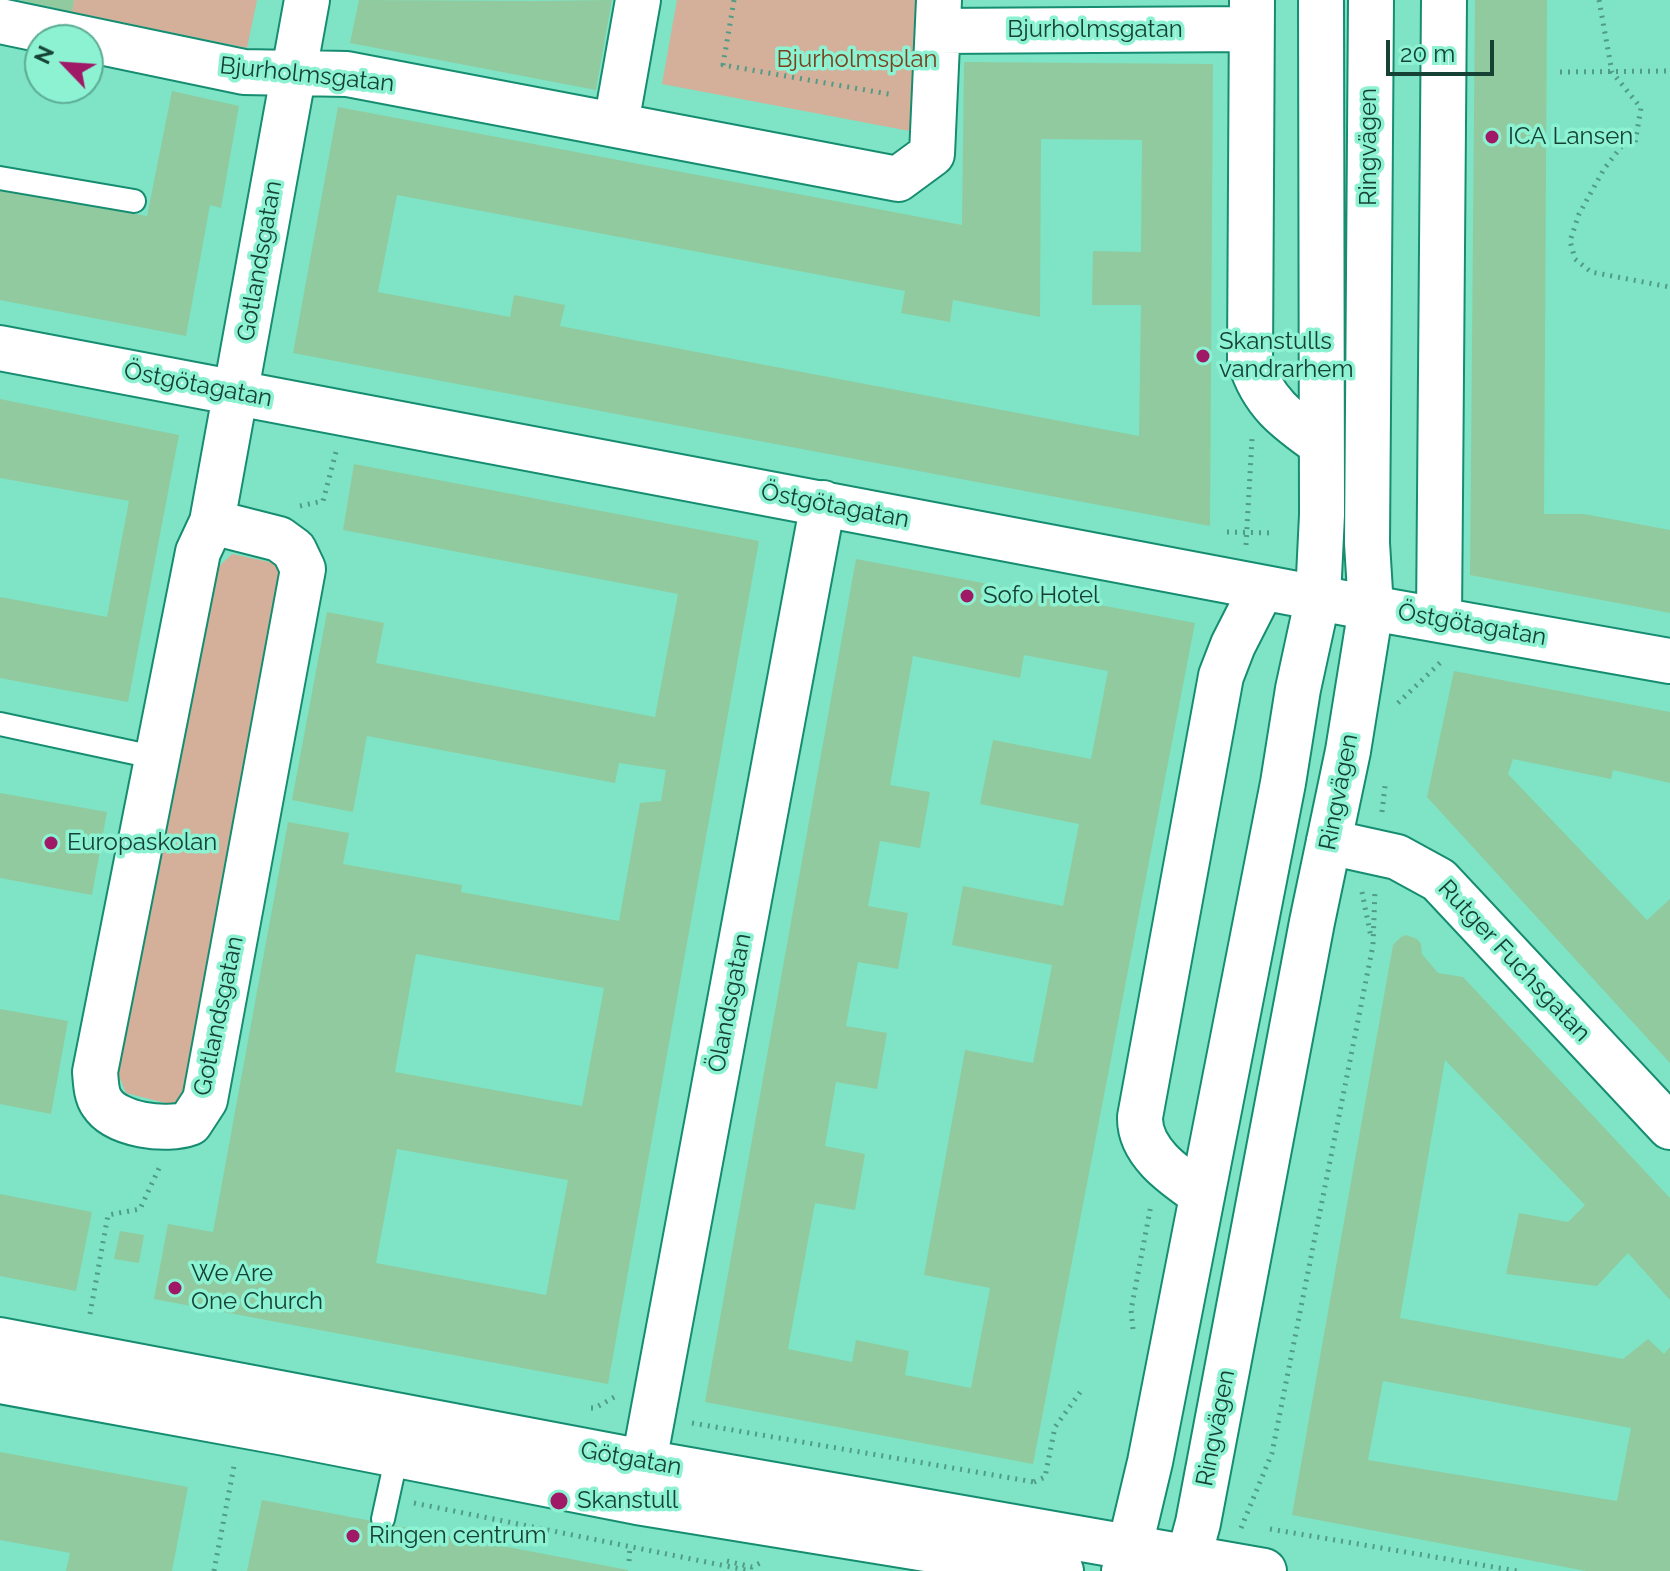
<!DOCTYPE html>
<meta charset="utf-8">
<style>
body{margin:0}
#map{position:relative;width:1670px;height:1571px;overflow:hidden;background:#7ee4c5;font-family:Raleway,sans-serif}
canvas{display:block}
.north{position:absolute;left:24px;top:24px;width:80px;height:80px;box-sizing:border-box;background:#8cf2d2;border:2px solid #5dac94;border-radius:50%;rotate:295deg;font-size:22px;font-weight:700;line-height:32px;text-align:center;color:#164236}
.north::after{content:'';display:block;margin:auto;width:28px;height:36px;background:#a01967;clip-path:polygon(50% 0,100% 100%,50% 72%,0 100%)}
.scale{position:absolute;left:1386px;top:40px;width:108px;height:36px;box-sizing:border-box;border:4px solid #164236;border-top:0;padding-left:10px;font-size:24px;line-height:28px;white-space:nowrap;color:#164236;-webkit-text-stroke:6px #8cf2d2;paint-order:stroke}
</style>
<div id="map">
<canvas width="1670" height="1571"></canvas>
<div class="north">N</div>
<div class="scale">20 m</div>
</div>
<script>
const g = document.querySelector('canvas').getContext('2d');
g.lineJoin = 'round';
function paint(path, color) { g.fillStyle = color; g.fill(path, 'evenodd'); }
function trace(path, color, width, dash) { g.strokeStyle = color; g.lineWidth = width; g.lineCap = dash ? 'butt' : 'round'; g.setLineDash(dash || []); g.stroke(path); }
function label(font, color, halo, rows, align = 'center') {
  g.font = font + ' Raleway,sans-serif'; g.lineWidth = 7; g.setLineDash([]); g.textBaseline = 'middle'; g.strokeStyle = halo; g.fillStyle = color; for (const [text, x, y, turn = 0] of rows) {
    g.save(); g.translate(x, y); g.rotate((+turn || 0) * Math.PI / 180); g.textAlign = isNaN(turn) ? turn : align; if (halo) g.strokeText(text, 0, 0); g.fillText(text, 0, 0); g.restore();
  }
}
paint(new Path2D(`
 M74,0H257L247,48L72,12Z
 M677,0H919L915,132L662,84Z
 M232,554L279,564L290,589L196,1083L173,1105L126,1093L114,1064L209,576Z`), '#d4af99');
paint(new Path2D(`
 M19,0H74L72,12Z
 M359,0L535,1L612,0L596,90L350,43Z
 M1475,0H1547L1544,514H1584L1670,530V613L1470,575Z
 M964,62L1213,64L1210,526L293,353L338,107L962,225ZM1041,139L1142,140L1141,252L1093,251L1092,305H1141L1139,436L560,326L565,305L514,295L510,317L378,292L397,195L905,291L901,313L950,322L953,300L1040,317Z
 M172,91L239,106L221,208L210,205L186,336L0,300V189L147,216Z
 M0,399L179,435L128,702L0,678V597L107,617L129,501L0,478Z
 M354,464L759,541L608,1384L154,1299L168,1224L213,1232L288,822L349,833L343,864L462,885L461,892L619,921L640,803L661,801L666,770L619,763L615,783L367,736L353,812L292,800L327,612L384,623L376,663L655,717L678,594L343,530ZM416,954L604,988L582,1106L395,1072ZM397,1149L568,1180L546,1295L376,1263Z
 M856,559L1195,623L1033,1464L705,1402ZM1024,655L1108,671L1091,759L993,740L980,804L1079,824L1063,906L963,886L952,945L1052,965L1033,1063L965,1050L924,1275L990,1288L971,1388L905,1375L909,1351L856,1340L852,1362L788,1349L815,1203L855,1210L865,1154L825,1146L836,1082L877,1089L887,1033L846,1026L858,962L898,969L908,913L868,906L880,841L920,848L930,792L890,785L913,656L1020,678Z
 M1454,671L1670,712V783L1613,770L1611,779L1513,759L1508,774L1647,920L1670,899V1063L1427,797Z
 M0,793L107,812L92,895L0,878Z
 M1406,935L1417,939L1421,944L1422,954L1438,973L1463,977L1670,1198V1300L1628,1253L1597,1286L1506,1274L1519,1213L1568,1222L1585,1205L1445,1060L1400,1318L1623,1359L1648,1339L1664,1354L1670,1347V1571H1586L1292,1515L1393,945L1401,937ZM1383,1381L1631,1428L1617,1501L1368,1460Z
 M0,1009L68,1021L51,1114L0,1104Z
 M0,1194L92,1212L76,1291L0,1276Z
 M120,1231L144,1235L139,1263L114,1259Z
 M0,1452L188,1487L172,1571H66L70,1553L0,1540Z
 M262,1500L628,1570V1571H247Z`), '#91ca9f');
const lane = new Path2D(`
 M0,178L134,201
 M0,724L158,758
 M383,1519L397,1455`);
const street = new Path2D(`
 M1252,0L1250,360C1262,402 1287,420 1321,444
 M0,21L244,72L347,74L898,179L932,154L939,0
 M938,31L1251,29
 M616,124L638,0
 M0,348L1371,608L1670,661
 M212,522L279,539L294,550L303,569L205,1100L190,1123C166,1132 116,1125 102,1103C96,1095 96,1082 95,1072L198,552Z
 M212,522L307,0
 M1439,620L1444,0
 M1329,842L1397,857L1439,880L1670,1127
 M1201,1194C1175,1176 1139,1152 1140,1117L1221,676L1233,645L1262,588
 M637,1499L823,503`);
const secondary = new Path2D(`
 M0,1340L644,1462L1264,1571
 M0,1381L285,1433L637,1502L1061,1571
 M1124,1571L1150,1462L1283,783L1298,689L1318,597L1322,515L1321,0
 M1185,1571L1198,1523L1312,922L1348,751L1371,608L1367,543L1371,0`);
trace(lane, '#168d71', 26);
trace(street, '#168d71', 48);
trace(secondary, '#168d71', 48);
trace(new Path2D(`
 M734,0L723,65L894,95
 M1599,0L1612,72L1641,108L1635,143L1621,147L1604,169L1579,214L1570,241L1575,259L1591,272L1670,287
 M1560,72L1670,71
 M300,506L323,501L336,452
 M1227,532L1273,533
 M1246,545L1252,439
 M1398,703L1443,660
 M1382,812L1385,786
 M1362,892L1371,937
 M90,1314L108,1215L140,1209L161,1164
 M1133,1329L1131,1310L1151,1205
 M591,1408H595L616,1396
 M692,1423L1034,1482
 M1034,1482L1045,1477L1055,1427L1081,1391
 M414,1503L751,1571
 M1241,1528L1272,1453L1373,945L1375,890
 M1270,1529L1517,1571
 M629,1561L630,1547
 M727,1561L752,1567L760,1563
 M214,1571L234,1466`), '#509c86', 5, [2, 6]);
trace(lane, '#fff', 22);
trace(street, '#fff', 44);
trace(secondary, '#fff', 44);
for (const [x, y, r, color] of [
 [1492,137,8,"#a01967"],
 [1203,356,8,"#a01967"],
 [967,596,8,"#a01967"],
 [51,843,8,"#a01967"],
 [175,1288,8,"#a01967"],
 [559,1501,10,"#a01967"],
 [353,1536,8,"#a01967"]
]) { const dot = new Path2D(); dot.arc(x, y, r, 0, 2 * Math.PI); g.fillStyle = color; g.fill(dot); trace(dot, '#8cf2d2', 3); }
label('24px', '#164236', '#8cf2d2', [
 ["Bjurholmsgatan",1095,30],
 ["Bjurholmsgatan",307,75,6],
 ["Ringvägen",1369,147,-90],
 ["Gotlandsgatan",260,261,-80],
 ["Östgötagatan",198,385,11],
 ["Östgötagatan",835,506,11],
 ["Östgötagatan",1472,625,10],
 ["Ringvägen",1339,792,-79],
 ["Rutger Fuchsgatan",1514,961,47],
 ["Ölandsgatan",730,1003,-79],
 ["Gotlandsgatan",219,1016,-78],
 ["Ringvägen",1216,1428,-79],
 ["Götgatan",631,1459,10]
]);
label('24px', '#79411c', '#8cf2d2', [
 ["Bjurholmsplan",857,60]
]);
label('24px', '#164236', '#8cf2d2', [
 ["ICA Lansen",1508,137],
 ["Skanstulls",1219,342],
 ["vandrarhem",1219,370],
 ["Sofo Hotel",983,596],
 ["Europaskolan",67,843],
 ["We Are",191,1274],
 ["One Church",191,1302],
 ["Skanstull",577,1501],
 ["Ringen centrum",369,1536]
], 'left');
</script>
